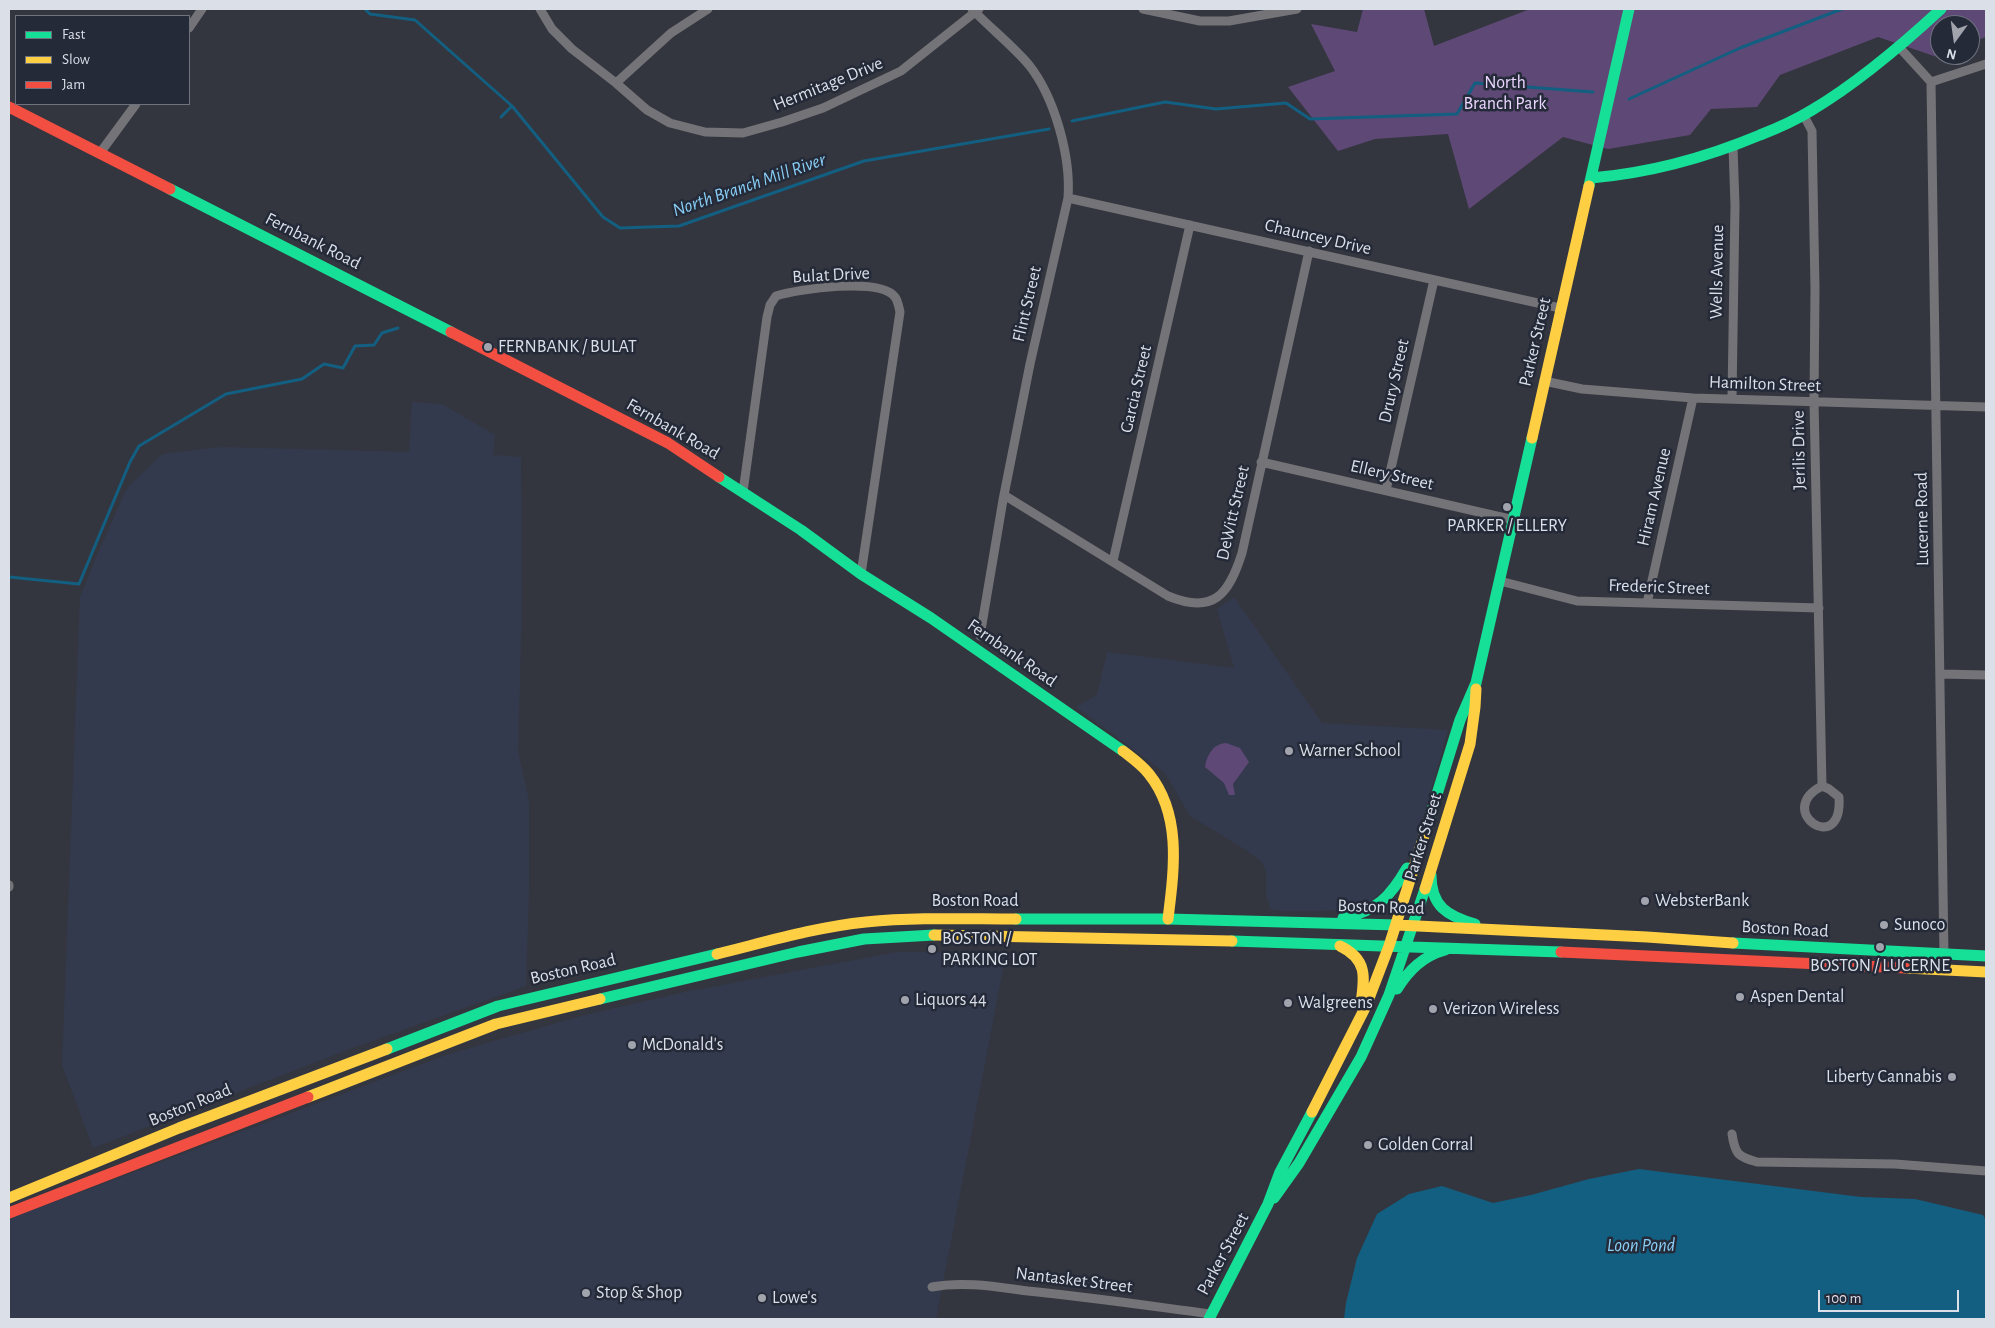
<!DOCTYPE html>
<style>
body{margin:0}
#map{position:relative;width:1995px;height:1328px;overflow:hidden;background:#34363f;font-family:"Alegreya Sans",sans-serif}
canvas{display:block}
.frame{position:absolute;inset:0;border:10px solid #dbdfe8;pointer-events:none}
.legend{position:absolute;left:15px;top:15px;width:175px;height:90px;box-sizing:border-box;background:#252a39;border:1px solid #6e727f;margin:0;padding:6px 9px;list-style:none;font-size:15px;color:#dbdfe8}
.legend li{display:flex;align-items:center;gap:10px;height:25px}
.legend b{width:25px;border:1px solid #6e727f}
.north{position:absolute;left:1930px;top:15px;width:50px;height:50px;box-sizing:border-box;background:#252a39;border:1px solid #6e727f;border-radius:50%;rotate:194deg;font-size:14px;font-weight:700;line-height:20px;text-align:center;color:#dbdfe8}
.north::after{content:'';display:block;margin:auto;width:18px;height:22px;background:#a1a4ad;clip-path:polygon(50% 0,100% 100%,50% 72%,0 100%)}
.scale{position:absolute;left:1818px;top:1290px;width:141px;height:22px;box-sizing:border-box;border:2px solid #dbdfe8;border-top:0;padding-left:6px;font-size:15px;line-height:18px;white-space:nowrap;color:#dbdfe8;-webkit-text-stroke:4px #252a39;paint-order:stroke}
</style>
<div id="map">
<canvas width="1995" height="1328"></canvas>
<div class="frame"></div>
<ul class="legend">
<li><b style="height:6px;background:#16e098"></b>Fast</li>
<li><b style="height:6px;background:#ffcf43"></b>Slow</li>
<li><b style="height:6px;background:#f24e42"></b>Jam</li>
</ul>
<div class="north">N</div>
<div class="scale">100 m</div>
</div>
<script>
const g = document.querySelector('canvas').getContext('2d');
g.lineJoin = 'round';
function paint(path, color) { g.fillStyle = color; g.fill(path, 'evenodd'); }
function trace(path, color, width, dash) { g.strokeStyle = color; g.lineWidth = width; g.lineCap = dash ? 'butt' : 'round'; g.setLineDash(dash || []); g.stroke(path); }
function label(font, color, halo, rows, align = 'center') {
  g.font = font + ' "Alegreya Sans",sans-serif'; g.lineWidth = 5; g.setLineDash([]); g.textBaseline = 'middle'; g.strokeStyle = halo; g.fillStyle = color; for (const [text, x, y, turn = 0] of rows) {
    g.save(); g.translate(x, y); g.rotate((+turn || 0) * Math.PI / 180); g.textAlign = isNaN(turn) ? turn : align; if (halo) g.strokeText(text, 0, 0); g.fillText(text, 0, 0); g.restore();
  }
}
paint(new Path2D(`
 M412,402L442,404L495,435L493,455L521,457L522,601L518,751L529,801V890L526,986L347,1050L93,1148L62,1065L80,597L98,553L127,488L162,454L221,447L409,452Z
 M1234,597L1322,723L1448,730L1415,847L1389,885L1370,902L1345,910L1319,911H1281L1271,909L1266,896V872L1262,862L1246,850L1190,816L1165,773L1076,707L1097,695L1107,652L1234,668L1217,609Z
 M897,952L1006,953L936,1319H9V1219L449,1054L581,1016L685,992Z`), '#343a4e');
paint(new Path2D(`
 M1363,9H1424L1434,46L1530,9H1986V37L1970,43V25H1940V55H1942L1937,57L1878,37L1780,75L1757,107L1711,109L1690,135L1608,149L1563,137L1469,209L1448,134L1375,139L1338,151L1288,87L1335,71L1311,24L1357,32Z
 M1226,743L1240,748L1249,762L1233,784L1235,795H1229L1224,783L1205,767C1207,755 1213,744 1226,743Z`), '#5e4875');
paint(new Path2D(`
 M1639,1169L1861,1197L1915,1199L1983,1215L1986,1221V1319H1344L1346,1303L1357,1258L1377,1214L1409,1194L1442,1186L1493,1203L1531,1195L1589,1179Z`), '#125f81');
trace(new Path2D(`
 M365,9L370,14L415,20L512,106L603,217L620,228L679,226L864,161L1049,129
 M1629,99L1740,48L1842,9
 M501,117L512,106
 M1072,121L1165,102L1216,109L1286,103L1310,119L1457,114L1475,83L1593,92
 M9,577L79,584L130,462L139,446L226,394L302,379L324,364L343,368L355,346L374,345L382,333L398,328`), '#125f81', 3);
trace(new Path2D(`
 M540,9L552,29L572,49L616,83L647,110L670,123L705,132L743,133L782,122L823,108L901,71L979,9
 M972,9C990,28 1012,45 1029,65C1055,98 1071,157 1068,198L1030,364L1003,500L980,636
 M1143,9L1200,21H1229L1297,9
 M189,28L202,9
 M1899,47L1931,82L1986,64
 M1931,82L1944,955
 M616,83L671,33L708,9
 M1803,114L1812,131L1815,288L1814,401L1822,786C1773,811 1843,858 1839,797L1829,789L1822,786
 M100,153L136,104
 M1068,198L1560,308
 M1544,381L1582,389L1693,398L1986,407
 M1732,398L1735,205L1733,147
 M1261,462L1514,520
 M1386,490L1434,280
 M743,492L767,317L770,305L776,296C798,289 880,277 895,297C898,301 899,308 900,312L861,574
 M1004,495L1168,596C1214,615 1229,594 1242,553L1309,251
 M1113,561L1190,225
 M1500,581L1577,601L1819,608
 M1647,603L1693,398
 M1941,674L1986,675
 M9,885V887
 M1732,1134C1735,1154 1738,1157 1757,1162L1895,1164L1986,1171
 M932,1287C963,1281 997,1287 1028,1291C1089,1297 1150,1306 1211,1314`), '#747478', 9);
trace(new Path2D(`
 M1591,178C1651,173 1705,158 1760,135C1778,128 1796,120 1812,110C1859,82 1901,46 1941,9
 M1589,186L1629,9
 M170,189L451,332
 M719,477L801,530L861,574L931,618L1123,751
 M1429,820L1460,720L1476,683L1532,438
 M1431,875C1431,906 1447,916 1475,924
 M1343,918C1377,911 1390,897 1407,868
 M1016,919H1168L1397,925
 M1232,941L1561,952
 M1733,943L1986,956
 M1397,989C1409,970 1423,956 1445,950
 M600,999L798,952L864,939L934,935
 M387,1049L498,1006L717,954
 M1274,1198L1299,1163L1361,1057L1389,995L1425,889
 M1209,1319L1268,1204L1280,1172L1312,1112`), '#16e098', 11);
trace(new Path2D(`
 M1532,438L1589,186
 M1123,751C1132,758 1142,765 1149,774C1182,815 1174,870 1168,919
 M1425,889L1470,744L1475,707L1476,689
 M1397,925L1647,937L1733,943
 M934,935L1232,941
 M1340,946C1367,959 1365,976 1361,1003
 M717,954C766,942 816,927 866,922C916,917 966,919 1016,919
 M1906,968L1986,972
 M308,1097L496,1024L600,999
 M1312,1112L1366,1006L1389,946L1429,820
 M9,1198L179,1128L387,1049`), '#ffcf43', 11);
trace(new Path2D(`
 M9,107L170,189
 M451,332L668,443L719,477
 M1561,952L1906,968
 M9,1213L308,1097`), '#f24e42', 11);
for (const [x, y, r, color] of [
 [488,347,5,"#a1a4ad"],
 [1507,507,5,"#a1a4ad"],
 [1289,751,5,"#a1a4ad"],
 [1645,901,5,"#a1a4ad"],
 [1884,925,5,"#a1a4ad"],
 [1880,947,5,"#a1a4ad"],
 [932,949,5,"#a1a4ad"],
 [1740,997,5,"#a1a4ad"],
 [905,1000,5,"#a1a4ad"],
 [1288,1003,5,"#a1a4ad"],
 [1433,1009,5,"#a1a4ad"],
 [632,1045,5,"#a1a4ad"],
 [1952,1077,5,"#a1a4ad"],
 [1368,1145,5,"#a1a4ad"],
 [586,1293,5,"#a1a4ad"],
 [762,1298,5,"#a1a4ad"]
]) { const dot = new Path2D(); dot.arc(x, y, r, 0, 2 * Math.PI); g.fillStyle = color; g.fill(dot); trace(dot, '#252a39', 2); }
label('18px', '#ebd6ff', '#252a39', [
 ["North",1505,83],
 ["Branch Park",1505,104]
]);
label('18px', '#dbdfe8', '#252a39', [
 ["Hermitage Drive",828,84,-22],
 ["Chauncey Drive",1318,237,13],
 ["Fernbank Road",313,241,27],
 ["Wells Avenue",1717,272,-89],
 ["Bulat Drive",831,275,-3],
 ["Flint Street",1027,304,-77],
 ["Parker Street",1535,342,-77],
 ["Drury Street",1394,381,-77],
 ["Hamilton Street",1765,384,2],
 ["Garcia Street",1136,389,-77],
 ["Fernbank Road",673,429,30],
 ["Jerilis Drive",1799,450,-91],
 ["Ellery Street",1392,475,13],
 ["Hiram Avenue",1654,497,-77],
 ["DeWitt Street",1233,513,-77],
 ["Lucerne Road",1922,519,-91],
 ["Frederic Street",1659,587,2],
 ["Fernbank Road",1012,653,35],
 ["Parker Street",1423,837,-73],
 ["Boston Road",975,901],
 ["Boston Road",1381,907,2],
 ["Boston Road",1785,929,3],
 ["Boston Road",573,969,-13],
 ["Boston Road",190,1105,-22],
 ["Parker Street",1223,1254,-62],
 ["Nantasket Street",1074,1280,7]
]);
label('18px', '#dbdfe8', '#252a39', [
 ["FERNBANK / BULAT",498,347],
 ["PARKER / ELLERY",1507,526,"center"],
 ["Warner School",1299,751],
 ["WebsterBank",1655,901],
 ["Sunoco",1894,925],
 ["BOSTON /",942,939],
 ["PARKING LOT",942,960],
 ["BOSTON / LUCERNE",1880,966,"center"],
 ["Aspen Dental",1750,997],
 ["Liquors 44",915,1000],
 ["Walgreens",1298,1003],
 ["Verizon Wireless",1443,1009],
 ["McDonald's",642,1045],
 ["Liberty Cannabis",1942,1077,"right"],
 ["Golden Corral",1378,1145],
 ["Stop & Shop",596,1293],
 ["Lowe's",772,1298]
], 'left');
label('italic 19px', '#89cef5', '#252a39', [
 ["North Branch Mill River",749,185,-19],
 ["Loon Pond",1641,1245]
]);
</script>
